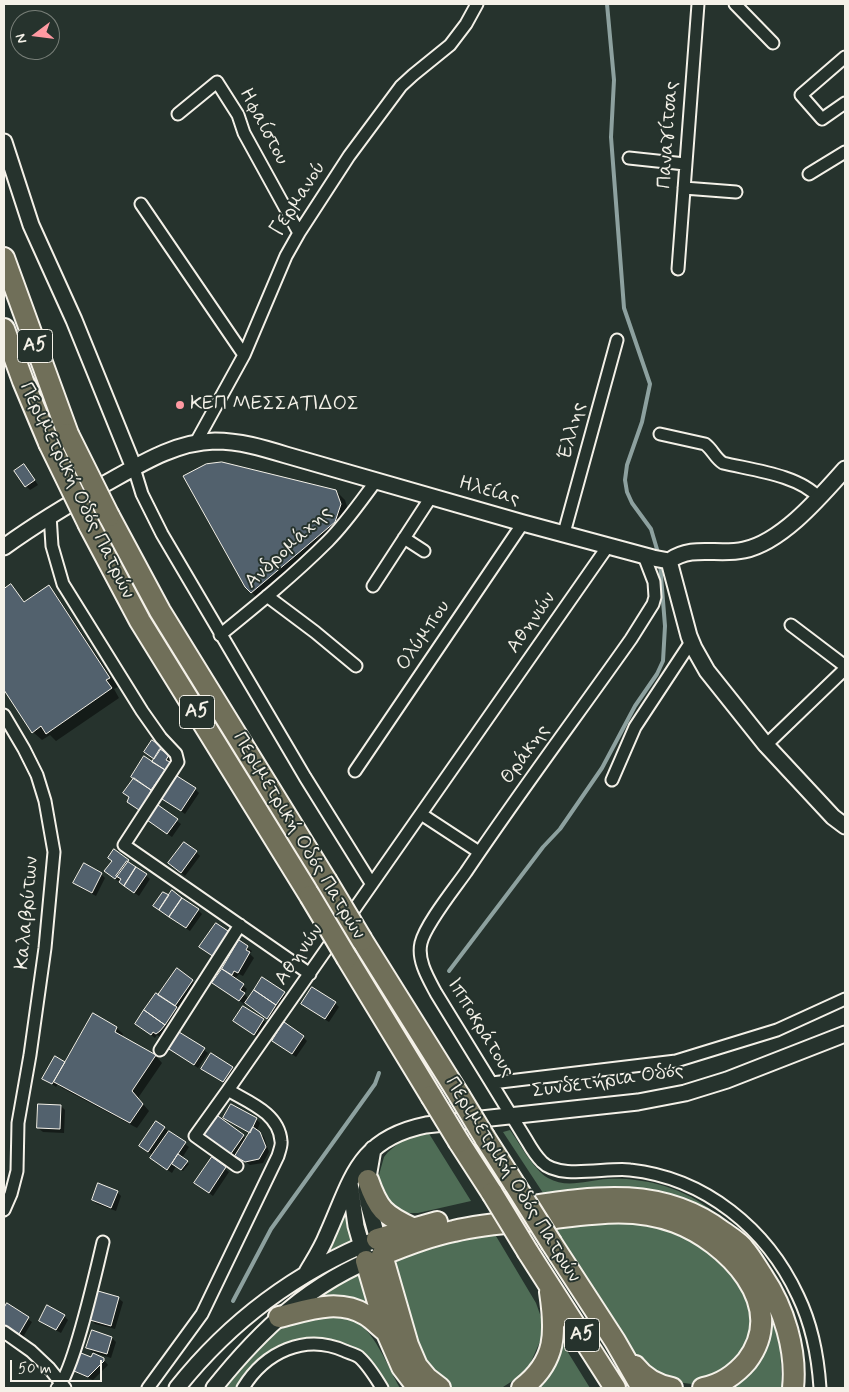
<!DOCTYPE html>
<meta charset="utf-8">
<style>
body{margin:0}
#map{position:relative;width:849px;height:1392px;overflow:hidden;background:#26332d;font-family:Mynerve,sans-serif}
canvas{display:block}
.frame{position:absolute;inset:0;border:5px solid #f4f1e8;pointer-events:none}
.north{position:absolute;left:10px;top:10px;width:50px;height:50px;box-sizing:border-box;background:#26332d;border:1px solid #787f78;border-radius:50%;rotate:255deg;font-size:14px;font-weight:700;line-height:20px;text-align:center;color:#f4f1e8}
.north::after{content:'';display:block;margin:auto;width:18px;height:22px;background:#ff9aa2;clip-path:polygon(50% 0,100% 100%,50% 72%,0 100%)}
.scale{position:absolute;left:10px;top:1360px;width:92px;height:22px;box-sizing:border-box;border:2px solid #f4f1e8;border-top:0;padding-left:6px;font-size:15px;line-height:18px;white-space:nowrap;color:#f4f1e8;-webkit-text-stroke:4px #26332d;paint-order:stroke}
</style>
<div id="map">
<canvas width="849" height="1392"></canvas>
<div class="frame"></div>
<div class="north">N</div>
<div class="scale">50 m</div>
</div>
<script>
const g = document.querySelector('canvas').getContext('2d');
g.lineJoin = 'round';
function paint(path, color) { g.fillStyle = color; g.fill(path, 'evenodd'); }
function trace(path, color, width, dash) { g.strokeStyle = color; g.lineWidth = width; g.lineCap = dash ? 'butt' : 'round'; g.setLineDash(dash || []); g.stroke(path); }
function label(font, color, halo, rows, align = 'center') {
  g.font = font + ' Mynerve,sans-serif'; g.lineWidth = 4; g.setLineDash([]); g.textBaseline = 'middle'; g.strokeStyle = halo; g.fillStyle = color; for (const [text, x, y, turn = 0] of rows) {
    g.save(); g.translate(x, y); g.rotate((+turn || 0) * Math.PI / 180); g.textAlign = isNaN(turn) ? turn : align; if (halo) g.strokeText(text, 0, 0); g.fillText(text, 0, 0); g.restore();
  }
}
paint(new Path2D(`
 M510,1130C520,1144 533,1169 548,1178C567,1189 587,1180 608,1179C623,1178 642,1180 657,1184C698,1194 722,1218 753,1244L706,1210L668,1195L631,1188H600L545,1196L503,1132Z
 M428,1132L471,1201L418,1213H400L389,1207L377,1182L384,1157L388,1152L400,1142Z
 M345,1209L354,1240L325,1255Z
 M582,1220L647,1222L687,1237L719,1257L743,1286L750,1309V1330L748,1340L736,1361L701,1382L692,1384L668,1381L650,1372L630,1351L556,1230L560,1225Z
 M493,1231L536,1303L542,1320V1337L530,1364L517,1378L503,1387L449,1388L423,1367L389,1259L417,1250Z
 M363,1272L374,1308C356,1301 339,1294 319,1297Z
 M768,1308L780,1345L782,1388H727Z
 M314,1314C325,1315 339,1314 349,1318C374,1327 387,1366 400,1388H389C372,1355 348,1337 309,1339C297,1340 286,1341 275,1347C258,1357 247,1373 235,1388H221L273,1331L295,1320Z
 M556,1333L590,1388H529Z`), '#4f6d56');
paint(new Path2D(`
 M28,470L38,485L30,490L26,486Z
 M336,491L345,500L349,513L260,601L246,586Z
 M11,586L25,602L49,587L57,596L118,687L114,689L119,698L56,741L50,735L42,740L33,732L4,688V591Z
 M161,748L163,749L161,752L172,760L144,813L133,806Z
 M195,789L199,793L185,814L164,799Z
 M158,807L181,824L172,837L153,824Z
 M196,852L200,856L185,876L174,867Z
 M128,861L150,879L139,896L110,875Z
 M101,874L105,878L96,896L79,887L75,883Z
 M198,910L202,914L190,931L165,914Z
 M239,942L252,951L250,954L254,958L243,976L239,974L235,979L247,989L244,994L249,999L284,993L288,997L271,1022L245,1002L244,1004L214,982Z
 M177,970L197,985L178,1011L180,1012L164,1035L160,1037L157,1035L155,1038L136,1024L158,996Z
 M335,1003L339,1007L329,1022L307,1008Z
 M244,1007L268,1024L259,1038L235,1021Z
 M117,1028L123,1034L122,1037L156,1056L162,1063L138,1098L149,1111L137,1128L62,1088L58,1084L56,1087L44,1078Z
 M180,1034L208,1053L198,1068L170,1048Z
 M303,1037L307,1041L296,1057L273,1041Z
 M203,1068H232L236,1072L228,1086Z
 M61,1106L65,1110L64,1133L43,1132L38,1128Z
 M225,1118L256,1119L260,1123L257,1131L264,1137L269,1152L263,1163L250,1165L239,1157L237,1160L211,1143L243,1136L247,1139L251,1134L229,1122Z
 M164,1128L189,1147L182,1158L189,1164L183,1171L176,1166L172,1173L156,1162L154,1156L145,1150Z
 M212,1159L229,1172L213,1196L196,1183Z
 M117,1192L121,1196L116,1211L97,1204L93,1200Z
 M118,1298L123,1302L115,1329L95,1324L91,1319Z
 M7,1305L32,1322L23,1337L4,1325V1310Z
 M64,1316L68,1320L61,1333L44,1324L40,1320Z
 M112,1338L116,1342L111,1358L92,1352L88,1348Z
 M91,1359H103L108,1365L93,1380L79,1374L75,1370Z`), '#0007');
trace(new Path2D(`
 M607,4L614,80L611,137L624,308L650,384L642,422L627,465L625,480L627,492L632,503L651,529L659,556
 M449,971L543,847L560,829L602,768L635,706L657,674L663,661L665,626L660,563
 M233,1301L271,1229L375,1084L379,1073`), '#8da19f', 4);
const building = new Path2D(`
 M222,462L336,490L341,504L335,522L251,593L245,587L183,476L206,464Z
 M24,464L35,480L25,487L14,471Z
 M11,584L24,602L49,585L110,678L106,680L112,688L46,734L41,726L32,733L4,690V589Z
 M152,740L162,747L154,759L144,752Z
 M160,749L169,755L166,760L172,763L167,771L152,762Z
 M144,756L165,770L151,790L131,777Z
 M177,776L196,788L181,811L162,799Z
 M134,778L151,790L149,796L139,810L127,802L129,797L123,793Z
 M158,805L178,819L167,834L147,820Z
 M184,842L197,851L181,873L168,863Z
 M114,849L129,860L115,879L104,871L112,861L108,858Z
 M127,861L136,867L124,886L119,882L121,879L116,876Z
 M84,863L102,873L92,893L73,883Z
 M136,867L147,874L134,893L124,886Z
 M172,890L182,898L169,917L159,910Z
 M163,892L169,895L159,910L153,906Z
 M182,898L199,909L186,928L169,917Z
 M216,923L231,933L214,957L199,947Z
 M239,940L248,946L246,950L250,952L238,973L234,971L232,975L222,969Z
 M177,968L193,980L175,1006L158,995Z
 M222,969L244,984L240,990L245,993L239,1001L212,983Z
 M262,977L285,992L276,1005L254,990Z
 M312,987L336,1002L325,1019L301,1004Z
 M254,990L276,1005L267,1019L245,1003Z
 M156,993L177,1007L165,1025L144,1010Z
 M243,1006L264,1019L254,1035L233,1021Z
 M144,1010L165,1025L160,1031L156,1034L153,1032L151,1035L135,1024Z
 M93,1013L117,1027L115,1032L156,1055L132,1091L143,1104L130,1123L54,1082Z
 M284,1022L304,1036L292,1054L272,1041Z
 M179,1032L205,1048L194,1065L169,1049Z
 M211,1053L233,1067L223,1082L201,1069Z
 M55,1056L65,1062L52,1084L42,1079Z
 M38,1104L61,1105L60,1129L37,1128Z
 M231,1104L257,1118L250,1133L223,1118Z
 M218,1116L244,1135L230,1155L203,1136Z
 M156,1121L165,1127L148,1152L139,1146Z
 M253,1127L260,1132L266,1147L259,1159L245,1162L235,1156Z
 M169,1131L186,1142L167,1170L150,1158Z
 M178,1154L188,1161L181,1170L172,1164Z
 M212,1157L226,1167L209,1193L194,1183Z
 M98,1183L118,1191L111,1208L92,1200Z
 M98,1291L119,1297L111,1326L90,1320Z
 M7,1303L29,1317L19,1334L4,1325V1308Z
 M47,1305L65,1315L56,1330L39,1321Z
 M92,1330L112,1337L107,1354L86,1348Z
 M81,1353L91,1357L93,1353L104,1358V1361L88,1377L74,1371Z`);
paint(building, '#52616d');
trace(building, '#f4f1e8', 1);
const street = new Path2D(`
 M735,4L773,43
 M845,57L801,95L822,119L845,103
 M178,114L217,82L238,115L244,133L299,233
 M629,158L685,164
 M809,174L845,152
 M684,188L736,192
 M141,204L244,355
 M678,269L698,4
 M660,434L705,444C713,450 715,458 723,463C752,470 799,475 819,498
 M195,444L244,355L286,256L299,233L349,156L401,86L413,75L450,45L466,24L477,4
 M134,468L142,494L162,534L305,777L371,883
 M50,515L52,546L63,584L142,711L161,738L176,754L178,762L124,845L310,974
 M564,533L617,340
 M404,538L424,551
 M644,556L654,582L655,597L653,604L631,639C576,717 519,793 466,872C454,889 425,925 421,943C417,960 428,978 436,993L527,1141C531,1148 536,1156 542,1162C559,1180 607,1167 630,1170C705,1178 767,1229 798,1296C812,1325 818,1357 820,1388
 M373,586L431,497
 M267,596L315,632L356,666
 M791,625L845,666
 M220,635C257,605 294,575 328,541C346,523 361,501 376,481
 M4,715L24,749L37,775L45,801L54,852L45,948L30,1055L18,1123L17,1171L11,1194L4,1210
 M766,745L845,669
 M355,771L523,523
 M612,780L635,727L691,642
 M421,814L479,852
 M160,1050L240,925
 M492,1083L676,1061L777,1030L845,999
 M228,1090L195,1136L237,1166
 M4,1332L31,1351L49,1368L65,1388
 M57,1388C73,1375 97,1267 103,1242
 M148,1388L202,1314L278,1156C279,1152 282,1145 281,1141C279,1113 248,1102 228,1090L608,546
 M243,1388C265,1352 305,1333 345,1351C349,1353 355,1354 359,1357C368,1365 376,1378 382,1388`);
const secondary = new Path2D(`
 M4,142L31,225L74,320L134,468
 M4,547C36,524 69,504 103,485C139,465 174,442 215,441C240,441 263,448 286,455L523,523L653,558L669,561
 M669,561L689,636L694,648L707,671L766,745L833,817L845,826
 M669,561C693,544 717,556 744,550C782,542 820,497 845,469
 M350,1183L356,1226L364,1254
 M307,1272C314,1260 322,1248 327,1235C352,1180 357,1139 426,1125L638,1102L685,1093L727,1080L845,1034
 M177,1388C230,1321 298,1271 377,1239
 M214,1388C261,1329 311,1282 382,1255L368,1203L366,1189L373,1149`);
const highway = new Path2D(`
 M4,258L68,434
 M4,329L23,381L49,443
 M109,516L160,611L326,880
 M89,525L140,621L310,896
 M362,940L459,1095
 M347,958L431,1096
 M485,1138L515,1185
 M459,1142L492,1193
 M368,1180C378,1209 384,1215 412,1228
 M512,1209C587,1198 658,1183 723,1232C730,1237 739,1242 744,1249C751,1257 757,1268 763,1277C784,1308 797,1351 793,1388
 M377,1239L437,1222
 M552,1244L615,1341L642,1388
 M528,1252L615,1388
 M366,1261L387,1333L402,1367L418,1388
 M279,1317C308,1310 338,1298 366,1315C374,1320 380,1327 387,1332
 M635,1366C645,1379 657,1385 672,1388
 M440,1388L427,1378L417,1366L408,1345L382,1255C406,1245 429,1236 454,1231C487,1223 521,1222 555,1218C596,1213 635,1207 675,1222C726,1241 790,1304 747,1361C736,1374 720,1385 703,1388
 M522,1388C557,1361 556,1332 550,1292`);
trace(street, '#f4f1e8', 15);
trace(secondary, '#f4f1e8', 19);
trace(highway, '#f4f1e8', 24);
trace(street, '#26332d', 11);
trace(secondary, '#26332d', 15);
trace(highway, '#706f59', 20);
const highwayBridge = new Path2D(`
 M68,434L109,516
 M49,443L89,525
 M326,880L362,940
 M310,896L347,958
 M459,1095L485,1138
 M431,1096L459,1142
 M515,1185L552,1244
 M492,1193L528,1252`);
trace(highwayBridge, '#f4f1e8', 24, []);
trace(highwayBridge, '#706f59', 20);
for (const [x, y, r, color] of [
 [180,405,5,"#ff9aa2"]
]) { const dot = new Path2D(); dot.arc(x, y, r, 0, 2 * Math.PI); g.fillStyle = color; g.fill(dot); trace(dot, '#26332d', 2); }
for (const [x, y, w] of [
 [35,346,35],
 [197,712,35],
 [582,1335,35]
]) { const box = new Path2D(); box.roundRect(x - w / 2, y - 16.5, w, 33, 4); g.fillStyle = '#26332d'; g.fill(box); trace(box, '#f4f1e8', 1); }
label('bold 19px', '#f4f1e8', null, [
 ["Α5",35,346],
 ["Α5",197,712],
 ["Α5",582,1335]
]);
label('20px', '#f4f1e8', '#26332d', [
 ["Ηφαίστου",263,127,62],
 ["Παναγίτσας",669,135,-86],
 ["Γερμανού",299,199,-57],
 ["Έλλης",573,431,-75],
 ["Περιμετρική Οδός Πατρών",76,491,64],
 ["Ηλείας",489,492,16],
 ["Ανδρομάχης",289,548,-43],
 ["Αθηνών",532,623,-55],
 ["Ολύμπου",424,636,-56],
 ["Θράκης",526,755,-54],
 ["Περιμετρική Οδός Πατρών",298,836,59],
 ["Καλαβρύτων",28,913,-85],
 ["Αθηνών",300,955,-55],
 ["Ιπποκράτους",480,1028,59],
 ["Συνδετήρια Οδός",608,1082,-8],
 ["Περιμετρική Οδός Πατρών",512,1180,58]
]);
label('20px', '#f4f1e8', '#26332d', [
 ["ΚΕΠ ΜΕΣΣΑΤΙΔΟΣ",190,405]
], 'left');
</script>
